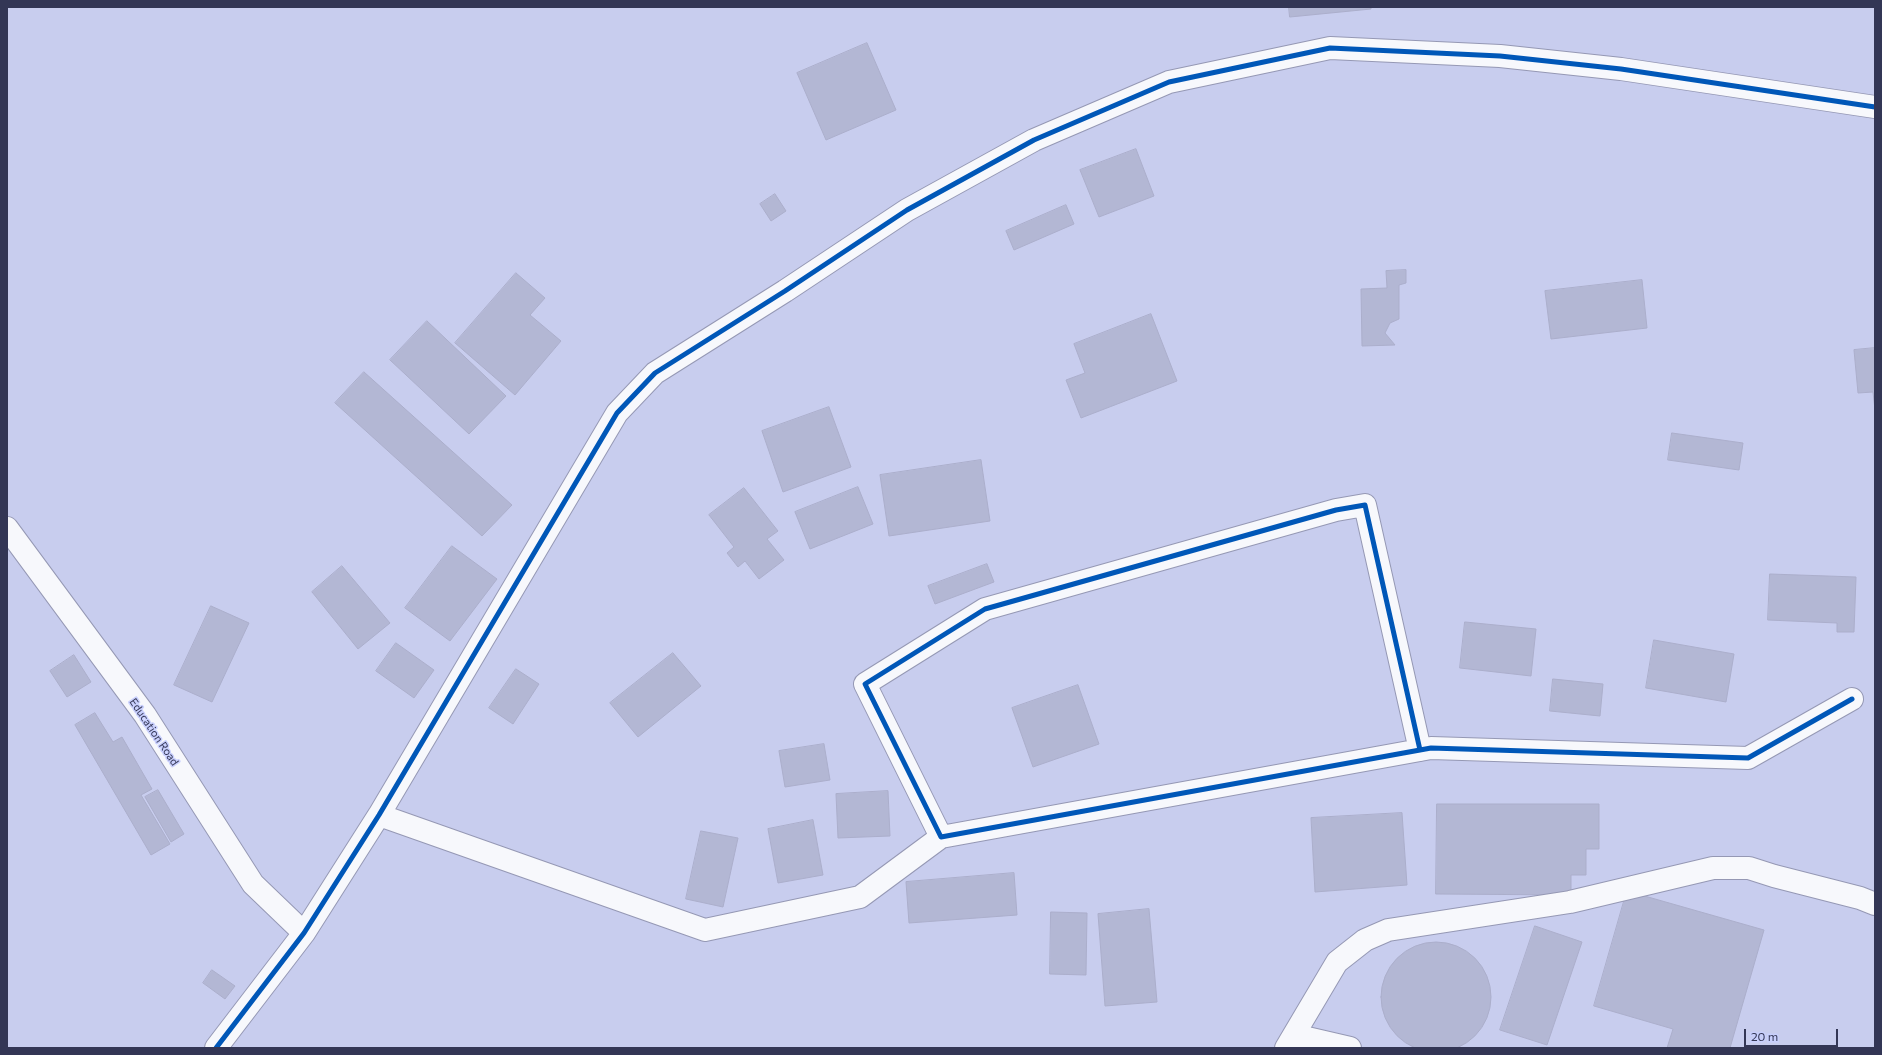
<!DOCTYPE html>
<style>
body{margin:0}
#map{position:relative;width:1882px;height:1055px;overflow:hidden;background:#c8cdee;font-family:Commissioner,sans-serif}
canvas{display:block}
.frame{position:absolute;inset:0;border:8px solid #333655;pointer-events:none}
.scale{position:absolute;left:1744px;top:1029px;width:94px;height:18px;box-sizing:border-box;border:2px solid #333655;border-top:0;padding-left:5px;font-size:12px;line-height:14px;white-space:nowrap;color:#333655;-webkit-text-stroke:3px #c8cffd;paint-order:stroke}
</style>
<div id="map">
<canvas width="1882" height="1055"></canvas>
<div class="frame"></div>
<div class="scale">20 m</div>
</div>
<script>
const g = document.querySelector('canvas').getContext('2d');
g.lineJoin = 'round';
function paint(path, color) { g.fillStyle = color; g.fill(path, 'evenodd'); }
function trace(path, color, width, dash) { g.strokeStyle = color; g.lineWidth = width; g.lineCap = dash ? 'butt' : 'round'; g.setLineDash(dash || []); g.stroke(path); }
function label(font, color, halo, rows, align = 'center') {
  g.font = font + ' Commissioner,sans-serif'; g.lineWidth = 3; g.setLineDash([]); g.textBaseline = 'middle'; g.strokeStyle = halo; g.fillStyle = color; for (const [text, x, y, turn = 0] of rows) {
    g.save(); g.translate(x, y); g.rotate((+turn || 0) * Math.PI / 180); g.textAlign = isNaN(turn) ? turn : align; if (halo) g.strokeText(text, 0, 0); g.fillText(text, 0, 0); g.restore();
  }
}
const building = new Path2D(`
 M1289,7H1371V9L1290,17Z
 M867,43L896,110L826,140L797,73Z
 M1136,149L1154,196L1099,217L1080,170Z
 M775,194L786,211L771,221L760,204Z
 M1066,205L1074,224L1014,250L1006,231Z
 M1406,270V283L1399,285V319L1390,323L1385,333L1395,345L1362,346L1361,289L1387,288L1386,271Z
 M516,273L545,298L530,315L561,341L515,395L455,343Z
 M1642,280L1647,328L1551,339L1545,291Z
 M1151,314L1177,381L1081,418L1066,380L1085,373L1074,344Z
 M427,321L506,396L469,434L390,360Z
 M1875,348V410L1873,392L1858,393L1854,350Z
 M364,372L512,505L482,536L335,403Z
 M829,407L851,467L783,492L762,431Z
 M1672,433L1743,443L1739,470L1668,460Z
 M981,460L990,521L889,536L880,475Z
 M858,487L873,524L810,549L795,512Z
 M744,488L778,531L767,539L784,560L759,579L745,561L738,567L727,553L734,547L709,515Z
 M452,546L497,579L450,641L405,608Z
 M987,564L994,582L935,604L928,586Z
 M342,566L390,623L358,649L312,592Z
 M1770,574L1856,577L1854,632H1837V623L1768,620Z
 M211,606L249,623L212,702L174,685Z
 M1465,622L1536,629L1531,676L1460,668Z
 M1654,640L1734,654L1726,702L1646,688Z
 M396,643L434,670L414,698L376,671Z
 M673,653L701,686L638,737L610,703Z
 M74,655L91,682L67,697L50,671Z
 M516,669L539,684L513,724L489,708Z
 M1553,679L1603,684L1600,716L1550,711Z
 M1078,685L1099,744L1033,767L1012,708Z
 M95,713L113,742L122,737L152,789L141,795L170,844L151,855L75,725Z
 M824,744L830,780L785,787L779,751Z
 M158,790L184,834L171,842L145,797Z
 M888,791L890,836L838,838L836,794Z
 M1437,804H1599V849H1586V875H1571V895L1436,894Z
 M1402,813L1407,885L1315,892L1311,818Z
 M813,820L823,875L778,883L768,829Z
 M701,831L738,838L723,907L686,899Z
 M1014,873L1017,915L909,923L906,882Z
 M1627,891L1764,930L1730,1048H1667L1673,1029L1594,1006Z
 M1149,909L1157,1002L1105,1006L1098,914Z
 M1051,912L1087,913L1086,975L1050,974Z
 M1535,926L1582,942L1547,1045L1500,1030Z
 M1381 997a55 55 0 1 1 110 0a55 55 0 1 1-110 0Z
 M212,970L235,986L225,999L203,983Z`);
paint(building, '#b3b7d4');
trace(building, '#abaecb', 1);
const minor = new Path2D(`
 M7,528L145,715L253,884L304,933
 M1420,750L1365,505L1336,510L985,609L865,684L941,837L1431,748L1748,758L1852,699
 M379,815L705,930L860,897L941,837
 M1294,1035L1350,1048
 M216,1048L304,933L379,815L617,413L655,373L785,291L907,210L1034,140L1169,82L1330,48L1500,56L1621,69L1875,107
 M1286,1048L1337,962L1365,940L1388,930L1570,902L1713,868H1749L1774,876L1860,898L1875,904`);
trace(minor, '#9598b4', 24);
trace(minor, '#f7f8fc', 22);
trace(new Path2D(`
 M1420,750L1365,505L1336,510L985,609L865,684L941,837L1431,748L1748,758L1852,699
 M216,1048L304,933L379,815L617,413L655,373L785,291L907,210L1034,140L1169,82L1330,48L1500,56L1621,69L1875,107`), '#0057b8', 5);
label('11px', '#333655', '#c8cffd', [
 ["Education Road",154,732,56]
]);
</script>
